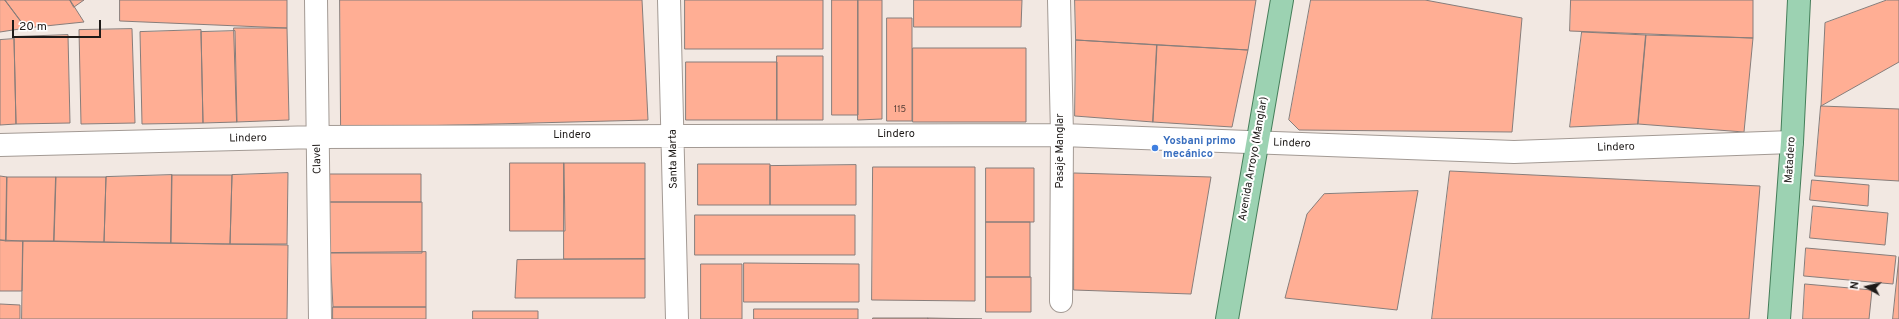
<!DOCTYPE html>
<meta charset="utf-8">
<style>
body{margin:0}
#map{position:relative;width:1899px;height:319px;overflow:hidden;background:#f2e8e2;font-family:Overpass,sans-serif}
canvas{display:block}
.north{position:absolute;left:1847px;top:267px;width:40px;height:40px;-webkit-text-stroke:3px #fff;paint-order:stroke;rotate:278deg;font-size:11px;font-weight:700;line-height:16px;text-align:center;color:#1e1a18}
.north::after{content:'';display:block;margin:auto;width:14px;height:18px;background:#1e1a18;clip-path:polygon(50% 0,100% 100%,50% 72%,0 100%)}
.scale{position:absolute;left:12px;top:20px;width:89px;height:18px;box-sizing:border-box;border:2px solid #1e1a18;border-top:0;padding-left:5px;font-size:12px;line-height:14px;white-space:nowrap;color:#1e1a18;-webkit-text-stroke:3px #fff;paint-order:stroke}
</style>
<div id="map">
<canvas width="1899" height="319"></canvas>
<div class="north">N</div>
<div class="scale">20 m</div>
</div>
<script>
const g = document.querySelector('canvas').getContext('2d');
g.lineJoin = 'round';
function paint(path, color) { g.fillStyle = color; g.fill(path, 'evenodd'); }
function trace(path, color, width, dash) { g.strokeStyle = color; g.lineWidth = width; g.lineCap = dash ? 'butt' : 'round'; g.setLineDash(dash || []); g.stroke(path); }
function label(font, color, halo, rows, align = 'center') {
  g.font = font + ' Overpass,sans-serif'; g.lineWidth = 4; g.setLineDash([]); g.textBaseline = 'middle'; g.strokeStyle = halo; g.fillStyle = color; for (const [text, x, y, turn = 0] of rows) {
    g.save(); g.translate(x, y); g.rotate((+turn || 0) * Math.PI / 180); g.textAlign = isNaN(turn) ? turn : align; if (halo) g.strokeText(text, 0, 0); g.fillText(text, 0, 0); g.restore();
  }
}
const building = new Path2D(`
 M0,0H5L26,28L0,32Z
 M5,0H70L84,22L26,28Z
 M70,0H84L74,7Z
 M120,0H287V28L120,21Z
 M340,0H642L648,120L341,128Z
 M685,0H823V49H685Z
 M832,0H858V115H832Z
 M858,0H882V119L858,120Z
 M914,0H1022L1021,27H914Z
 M1075,0H1256L1248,50L1076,40Z
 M1311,0H1425L1522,18L1512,132L1299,130L1289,120Z
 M1571,0H1753V38L1570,31Z
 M1887,0H1899V62L1821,106L1825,23Z
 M887,18H912V121H887Z
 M234,28H287L289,120L237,122Z
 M132,29L135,123L81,124L79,30Z
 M201,30L203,123L142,124L140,32Z
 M235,31L237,122L203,123L201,32Z
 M1582,32L1646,35L1638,124L1570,127Z
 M68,35L70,123L16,124L14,37Z
 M1646,35L1753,38L1744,132L1638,124Z
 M14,39L16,124L0,125V40Z
 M1076,40L1157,45L1153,122L1075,116Z
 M1157,45L1248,50L1232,127L1153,122Z
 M913,48H1026V122H913Z
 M777,56H823V120H777Z
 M686,62H777V120H686Z
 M1821,106L1899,109V181L1815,176Z
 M510,163H564L565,231H510Z
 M564,163H645V259H564Z
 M698,164H770V205H698Z
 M856,165V205H770V166Z
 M873,167H975V301L872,300Z
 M986,168H1034V222H986Z
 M1450,171L1760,186L1749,319H1432Z
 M288,173L287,244H230L232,175Z
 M1074,173L1211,177L1191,294L1074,290Z
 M330,174H421V202H330Z
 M172,175H232L230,244L171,243Z
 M172,175L171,243L104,242L106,177Z
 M0,176L7,177L6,241L0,240Z
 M7,177H56L54,241H6Z
 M56,177H106L104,242L54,241Z
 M1812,180L1869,185L1868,206L1810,200Z
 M1418,191L1397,310L1285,298L1307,214L1324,194Z
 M330,202H422V253H330Z
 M1813,206L1888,213L1885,245L1810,238Z
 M695,215H855V255H695Z
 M986,222H1030V277H986Z
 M0,240L23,241L22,291H0Z
 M23,241L288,245L287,319H22Z
 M1806,248L1896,256L1893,284L1804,276Z
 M426,252V307H333L330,253Z
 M1899,257V319H1893Z
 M645,259V298H515L517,260Z
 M744,263L859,264V302H744Z
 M701,264H742V319H701Z
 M986,277H1031V312H986Z
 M1805,284L1872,290L1869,319H1803Z
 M0,304L20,305V319H0Z
 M333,307H426V319H333Z
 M754,309H858V319H754Z
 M473,311H538V319H473Z
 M873,318H928V319H873Z
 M928,318L982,319H928Z`);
paint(building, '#ffae94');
trace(building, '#877d7a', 1);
const minor = new Path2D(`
 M316,0L320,319
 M669,0L677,319
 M1059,0L1062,135L1061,301
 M0,145L318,137L1062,135L1514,152L1792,142`);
const major = new Path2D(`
 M1227,319L1282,0
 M1779,319L1792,142L1799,0`);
trace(minor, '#a39a94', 24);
trace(major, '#457e5a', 24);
trace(minor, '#fff', 22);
trace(major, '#9cd2b2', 22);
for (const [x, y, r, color] of [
 [1155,148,4,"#3f7fe0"]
]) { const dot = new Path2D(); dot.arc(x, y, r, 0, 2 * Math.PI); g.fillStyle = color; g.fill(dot); trace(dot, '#fff', 1.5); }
label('9px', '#563f37', null, [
 ["115",900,110]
]);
label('11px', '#1e1a18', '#fff', [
 ["Lindero",896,135],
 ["Lindero",572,136],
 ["Lindero",248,139,-1],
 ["Lindero",1292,144,2],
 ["Lindero",1616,148,-2],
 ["Pasaje Manglar",1061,151,-90],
 ["Clavel",318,159,-91],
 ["Santa Marta",674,159,-91],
 ["Avenida Arroyo (Manglar)",1254,159,-80],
 ["Matadero",1791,160,-86]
]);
label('bold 11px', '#366cbe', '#fff', [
 ["Yosbani primo",1163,142],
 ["mecánico",1163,155]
], 'left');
</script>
